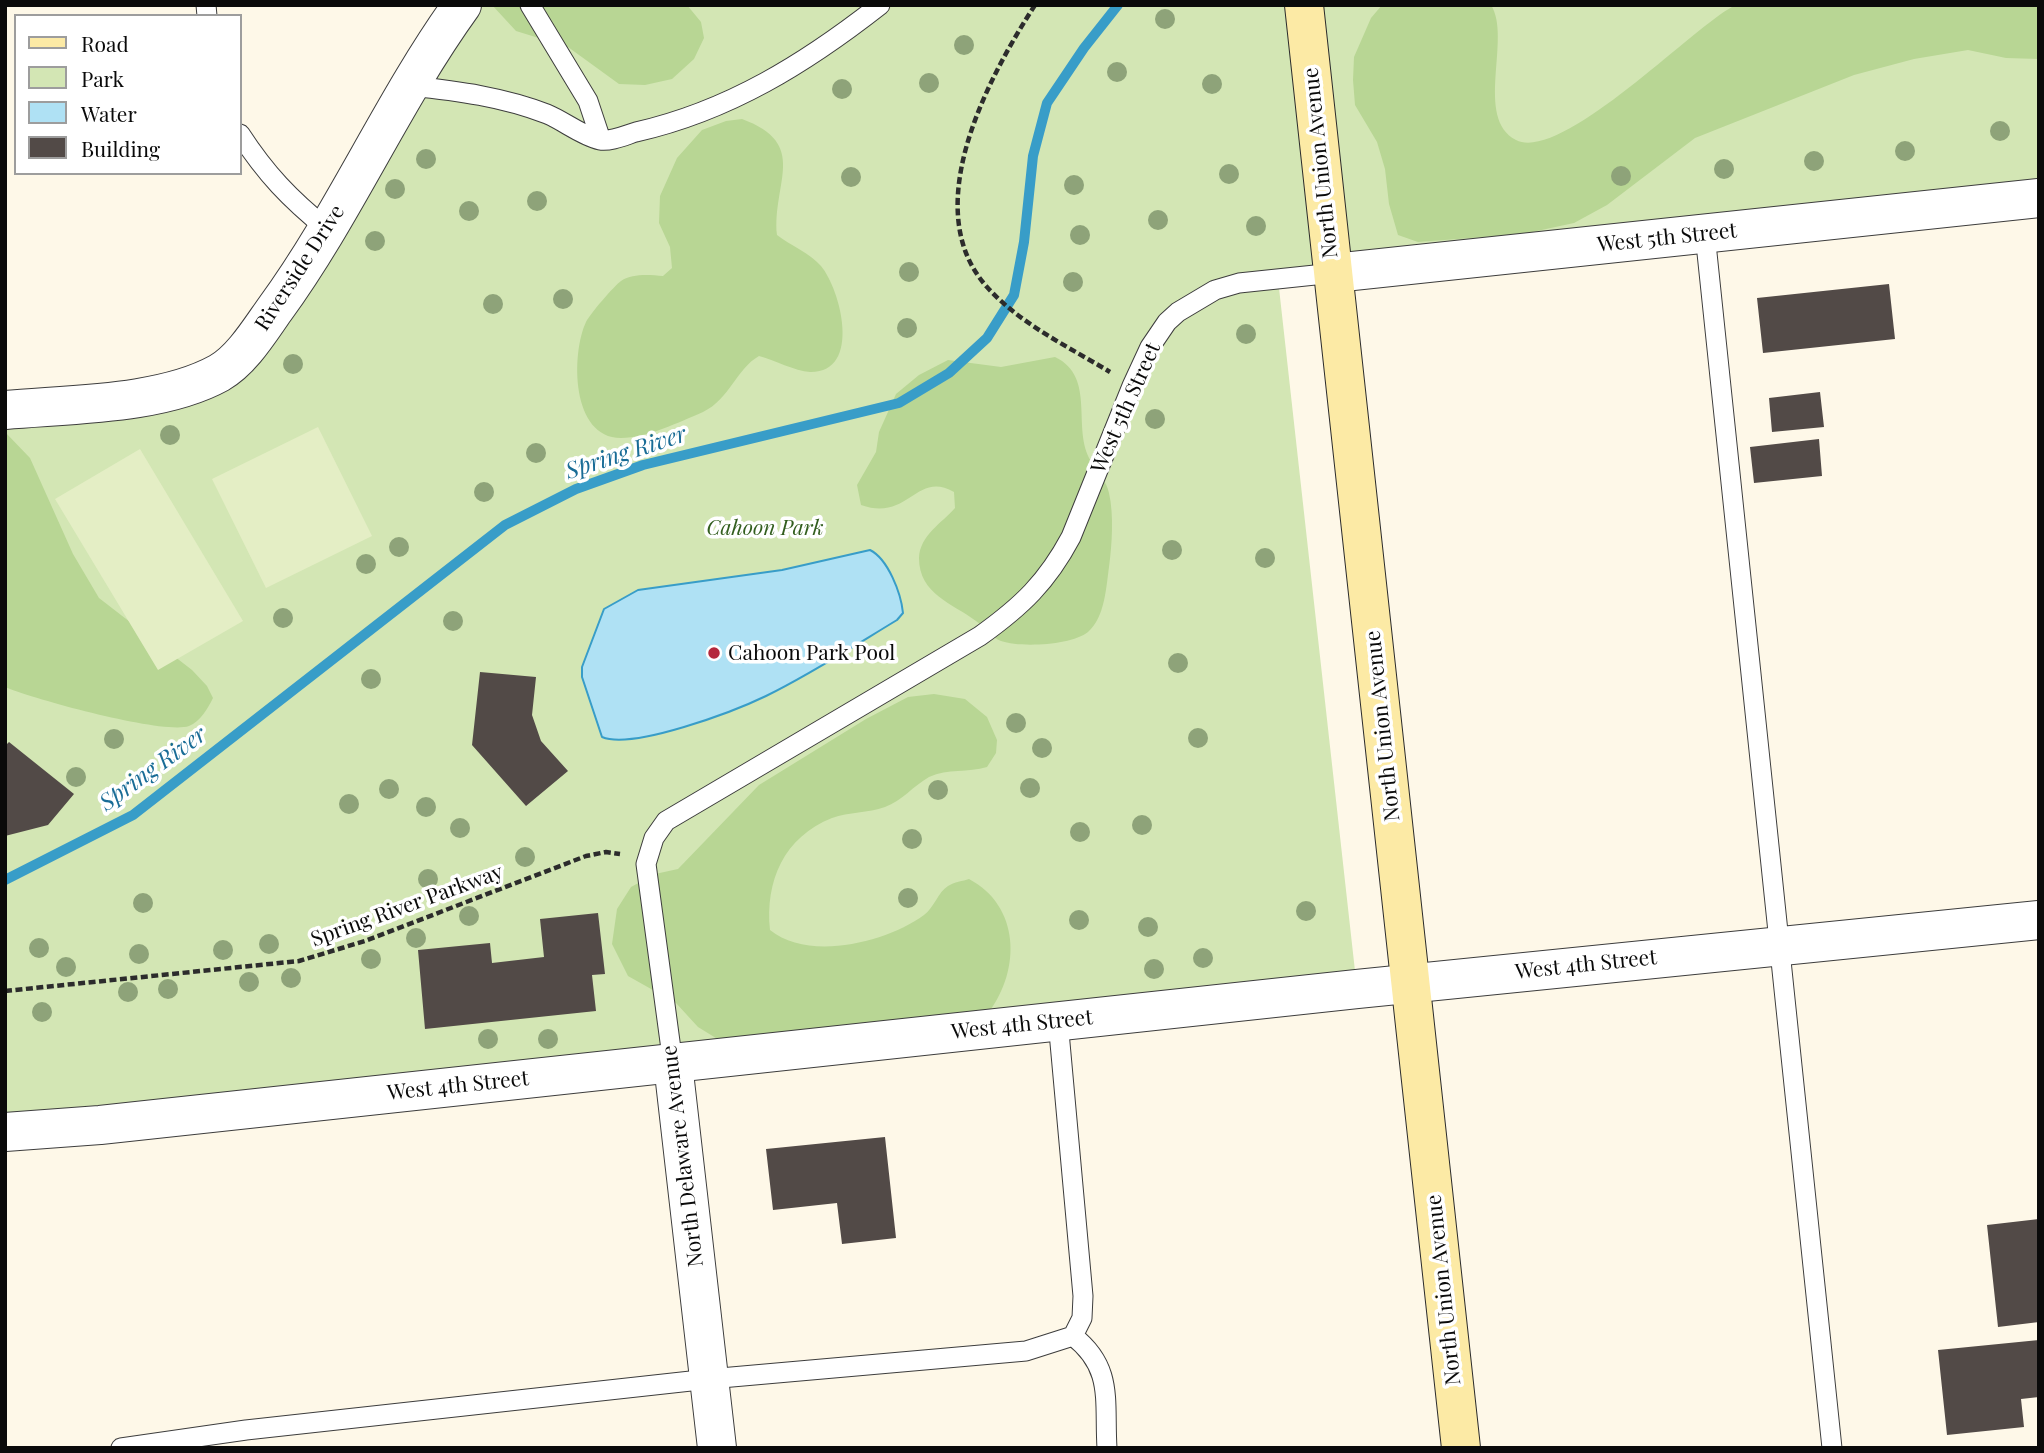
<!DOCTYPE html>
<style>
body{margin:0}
#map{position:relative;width:2044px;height:1453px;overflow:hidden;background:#fef8e8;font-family:"Playfair Display",serif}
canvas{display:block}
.frame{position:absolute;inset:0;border:7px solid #0a0a0a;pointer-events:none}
.legend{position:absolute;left:14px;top:14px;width:228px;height:161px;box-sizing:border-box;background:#fff;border:2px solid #9d9d9d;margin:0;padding:9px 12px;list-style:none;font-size:21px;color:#0a0a0a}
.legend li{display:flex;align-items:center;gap:14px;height:35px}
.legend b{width:35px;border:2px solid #9d9d9d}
</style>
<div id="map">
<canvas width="2044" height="1453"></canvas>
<div class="frame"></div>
<ul class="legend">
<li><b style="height:9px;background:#fceaa5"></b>Road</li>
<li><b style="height:19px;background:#d3e6b4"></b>Park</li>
<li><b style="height:19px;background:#afe1f4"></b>Water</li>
<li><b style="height:19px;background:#524a47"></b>Building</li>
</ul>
</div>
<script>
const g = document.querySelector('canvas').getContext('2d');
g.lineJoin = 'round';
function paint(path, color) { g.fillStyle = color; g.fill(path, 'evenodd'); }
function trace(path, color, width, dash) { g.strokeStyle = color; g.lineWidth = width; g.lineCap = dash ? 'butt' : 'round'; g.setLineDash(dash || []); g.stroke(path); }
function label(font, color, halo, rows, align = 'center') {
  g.font = font + ' "Playfair Display",serif'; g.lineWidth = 7; g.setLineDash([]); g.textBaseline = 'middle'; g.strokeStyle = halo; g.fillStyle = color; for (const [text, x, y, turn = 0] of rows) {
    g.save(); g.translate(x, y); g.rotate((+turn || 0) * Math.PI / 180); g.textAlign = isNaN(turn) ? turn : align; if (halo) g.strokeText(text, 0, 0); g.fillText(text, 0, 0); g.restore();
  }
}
paint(new Path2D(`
 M462,5H2039V198L1278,279L1357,989L5,1132V410L206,379Z`), '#d3e6b4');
paint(new Path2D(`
 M492,5H687L701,22L704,38L694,59L672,79L645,85L619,84L568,47L516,31Z
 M1382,5H1491C1512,38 1474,118 1516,140C1561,163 1691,29 1732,7C1743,1 1781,5 1795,5C1876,5 1958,5 2039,5V59L2006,58L1968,50L1914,59L1854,75L1695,138L1607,205L1574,223L1523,234L1418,242L1398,235L1389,204L1385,169L1377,142L1355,105L1353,80L1354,57L1371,18Z
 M742,119C810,144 772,183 777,235C790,245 811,254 821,266C841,290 862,373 810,372C795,371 774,360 759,356C736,369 730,399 703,412C680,422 646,438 621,438C571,438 571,354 586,322C590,314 614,286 621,281C633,273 650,275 663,276L672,268L670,247L659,223L660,196L677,158L702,130L726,121Z
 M1055,357C1097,377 1071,429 1091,461C1097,471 1107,482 1109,493C1114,515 1112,545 1109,567C1106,588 1105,617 1088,632C1072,645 1021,648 1001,641C992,638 984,626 976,621C952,603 919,594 919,558C920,535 942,523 955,508L954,492C916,470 909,522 861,505L857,485L876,452L879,432L896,394L919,375L948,360L1001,367Z
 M5,432L30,458L73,554L99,598L192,670L207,686L213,698C208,708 200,722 189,726C164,735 33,699 5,687Z
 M934,694L965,699L987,717L997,740L996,753L987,767C968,773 948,768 929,777C913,786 902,801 885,807C868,813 849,812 832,818C784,837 765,881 770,930C809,962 887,942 924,915C934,908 938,892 948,886C954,882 963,881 969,879C1020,906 1021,969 989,1012L724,1043L698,1027L676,1003L628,976L612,944L617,909L631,887L655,874L678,869L759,785L866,719L908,697Z`), '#b8d694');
paint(new Path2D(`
 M318,427L372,536L266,588L212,479Z
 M140,449L243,621L158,670L55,499Z`), '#e4eec5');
const water = new Path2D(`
 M870,550C888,559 901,593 903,613L897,620C854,646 811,674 766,696C735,711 633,750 602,737L582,677V667L604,609L638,590L782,570Z`);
paint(water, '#afe1f4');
trace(water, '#389dc8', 2);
trace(new Path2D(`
 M5,880L133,815L505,525L576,489L643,465L899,403L949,373L987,338L1014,295L1024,242L1033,156L1047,103L1084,48L1118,5`), '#389dc8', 10);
paint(new Path2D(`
 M1889,284L1895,339L1763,353L1757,298Z
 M1820,392L1824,427L1772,432L1769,398Z
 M1819,439L1822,476L1754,483L1750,447Z
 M480,672L536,677L532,715L541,741L568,771L526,806L472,745Z
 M9,742L74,794L48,825L5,836V746Z
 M598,913L605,974L592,975L596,1011L425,1029L418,950L490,943L492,963L544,957L540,919Z
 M885,1137L896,1238L842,1244L837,1203L773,1210L766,1149Z
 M2039,1219V1322L1998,1327L1987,1225Z
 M2039,1340V1397L2021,1399L2024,1427L1947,1435L1938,1350Z`), '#524a47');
const service = new Path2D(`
 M206,5L207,16
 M530,5L588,101L601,140
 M411,86C458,91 503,97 547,114C564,121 582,136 600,140C610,142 626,135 636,132C729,111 806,63 880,5
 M240,134C266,174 290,199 327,229
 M1705,234L1832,1448
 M673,1064L646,864L654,838L666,821L980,636C1022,606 1047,582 1071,537L1132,386L1150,347L1167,322L1178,312L1215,290L1239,283L1334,273
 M1073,1336C1114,1368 1104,1401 1107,1448
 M121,1448L246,1430L709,1379L1026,1351L1073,1336L1082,1318L1083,1296L1058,1021`);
const minor = new Path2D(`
 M673,1064L717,1448`);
const tertiary = new Path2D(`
 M1334,273L2039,198
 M5,410C71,404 161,405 219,373C242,360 260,330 275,309C345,213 392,102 462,5
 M5,1132L100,1125L1357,989L2039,920`);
const secondary = new Path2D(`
 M1304,5L1461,1448`);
trace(service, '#3d3d3d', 21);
trace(minor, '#3d3d3d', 40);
trace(tertiary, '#3d3d3d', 40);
trace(secondary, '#2c2c2c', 40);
trace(new Path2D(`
 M1035,5C988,78 917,209 987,287C1020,324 1069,347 1110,372
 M5,991L299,961L365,941L586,856L606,852L620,854`), '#2c2c2c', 4.5, [7, 3.5]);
trace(service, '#fff', 19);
trace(minor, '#fff', 38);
trace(tertiary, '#fff', 38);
trace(secondary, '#fceaa5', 38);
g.fillStyle = '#8ea379';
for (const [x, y] of [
 [1165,19],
 [964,45],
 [1117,72],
 [929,83],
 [1212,84],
 [842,89],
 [2000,131],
 [1905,151],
 [426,159],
 [1814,161],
 [1724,169],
 [1229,174],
 [1621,176],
 [851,177],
 [1074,185],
 [395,189],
 [537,201],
 [469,211],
 [1158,220],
 [1256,226],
 [1080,235],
 [375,241],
 [909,272],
 [1073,282],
 [563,299],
 [493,304],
 [907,328],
 [1246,334],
 [293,364],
 [1155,419],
 [170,435],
 [536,453],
 [484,492],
 [399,547],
 [1172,550],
 [1265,558],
 [366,564],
 [283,618],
 [453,621],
 [1178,663],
 [371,679],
 [1016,723],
 [1198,738],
 [114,739],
 [1042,748],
 [76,777],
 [1030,788],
 [389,789],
 [938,790],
 [349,804],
 [426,807],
 [1142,825],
 [460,828],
 [1080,832],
 [912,839],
 [525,857],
 [428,879],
 [908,898],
 [143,903],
 [1306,911],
 [469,916],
 [1079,920],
 [1148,927],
 [416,938],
 [269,944],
 [39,948],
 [223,950],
 [139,954],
 [1203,958],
 [371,959],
 [66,967],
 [1154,969],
 [291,978],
 [249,982],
 [168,989],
 [128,992],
 [42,1012],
 [488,1039],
 [548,1039]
]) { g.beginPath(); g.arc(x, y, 10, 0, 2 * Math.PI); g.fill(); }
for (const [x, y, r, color] of [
 [714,653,7,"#b4283d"]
]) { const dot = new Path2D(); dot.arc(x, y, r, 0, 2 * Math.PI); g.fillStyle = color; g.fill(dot); trace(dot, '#fff', 2.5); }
label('21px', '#0a0a0a', '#fff', [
 ["North Union Avenue",1321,163,-96],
 ["West 5th Street",1667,238,-6],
 ["Riverside Drive",300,268,-57],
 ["West 5th Street",1126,408,-66],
 ["North Union Avenue",1383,726,-96],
 ["Spring River Parkway",407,906,-20],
 ["West 4th Street",1586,965,-6],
 ["West 4th Street",1022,1025,-6],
 ["West 4th Street",458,1086,-6],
 ["North Delaware Avenue",683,1156,-97],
 ["North Union Avenue",1444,1290,-96]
]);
label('italic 21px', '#325e1e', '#fff', [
 ["Cahoon Park",765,528]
]);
label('21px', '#0a0a0a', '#fff', [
 ["Cahoon Park Pool",728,653]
], 'left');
label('italic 23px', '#196c96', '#fff', [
 ["Spring River",626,453,-18],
 ["Spring River",153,769,-36]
]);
</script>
